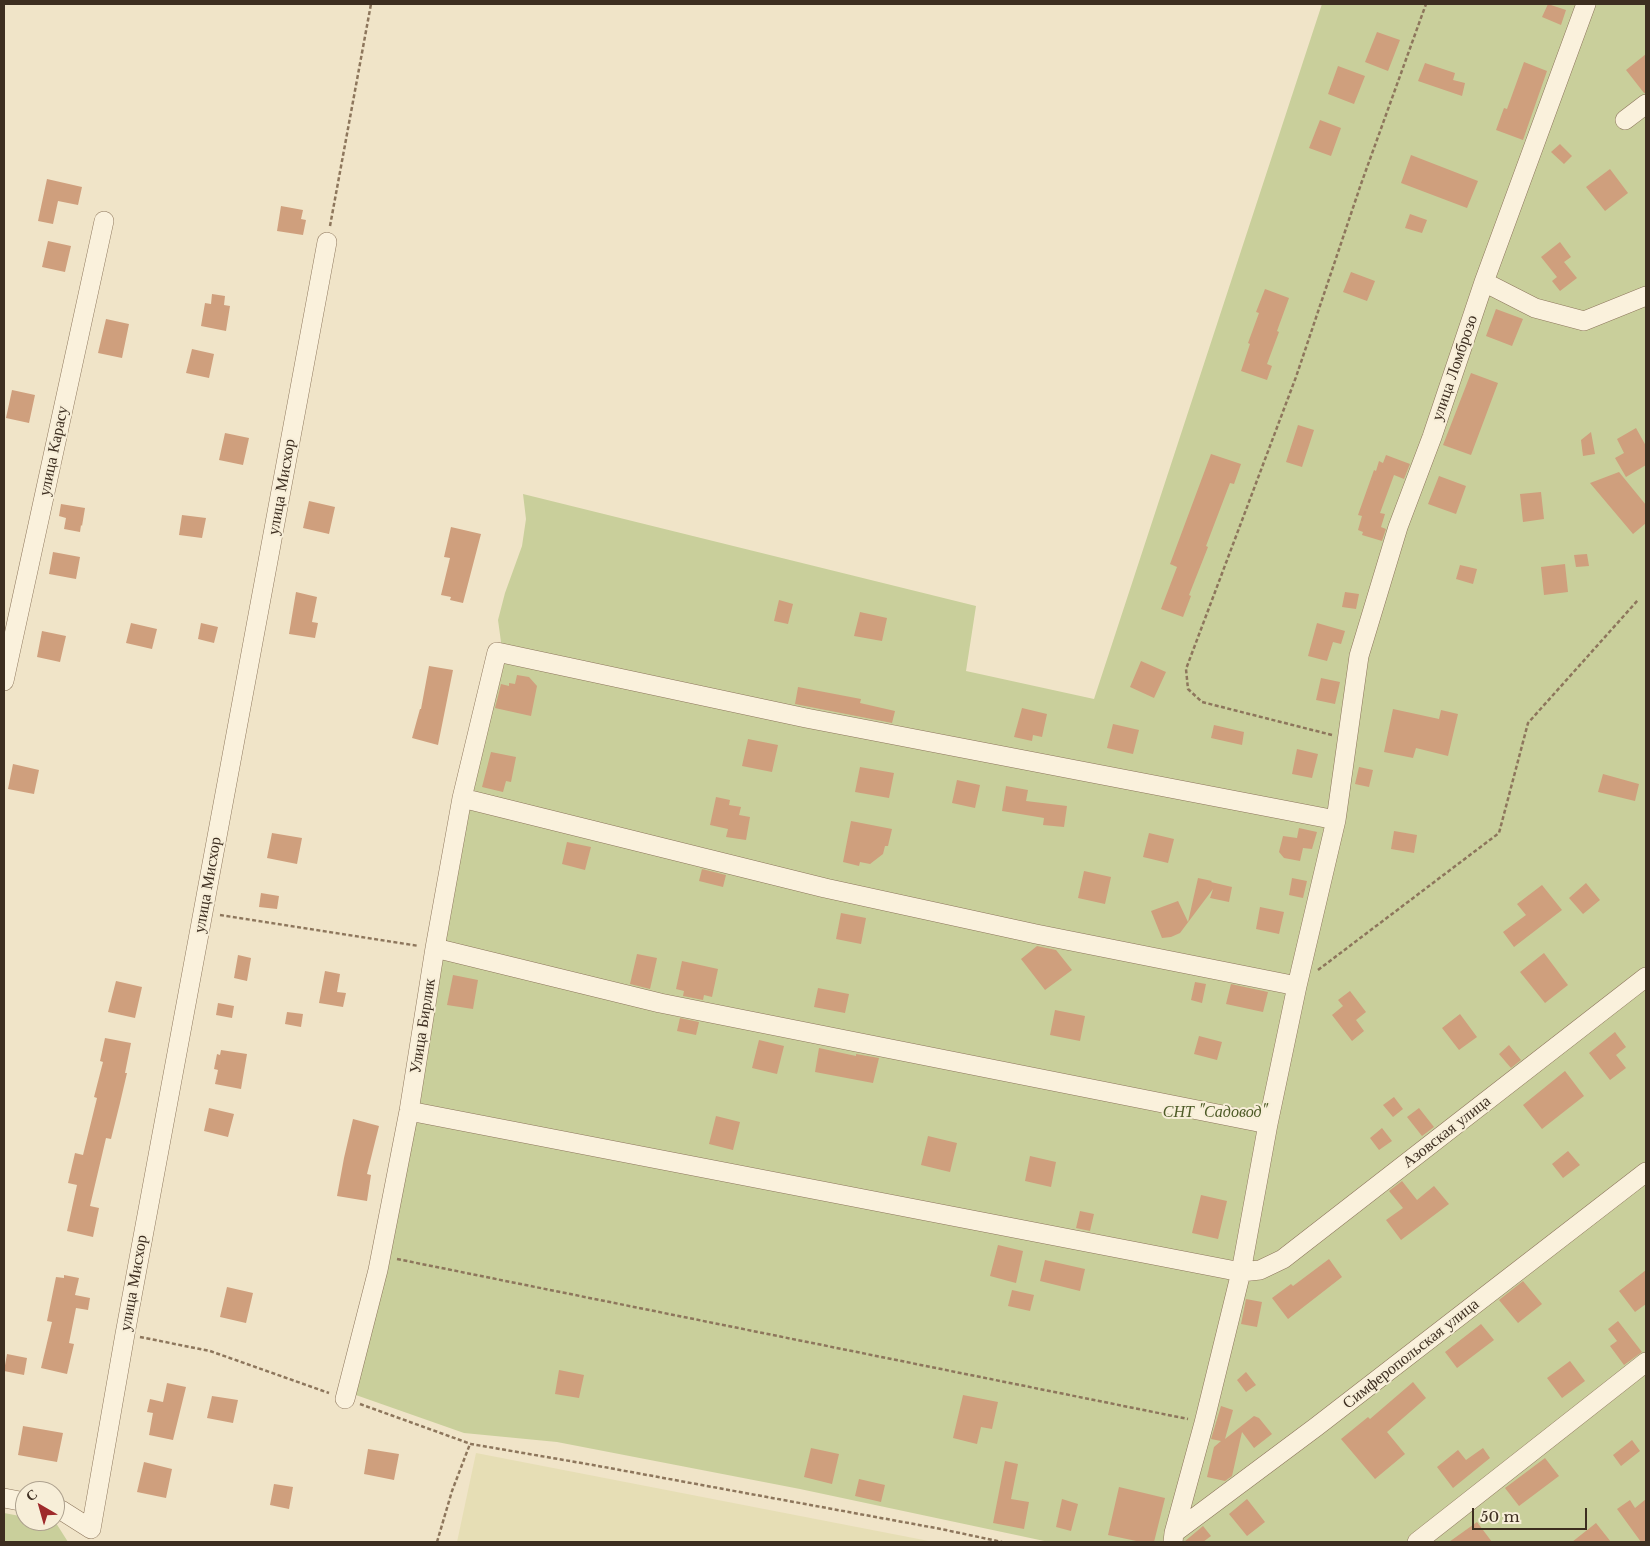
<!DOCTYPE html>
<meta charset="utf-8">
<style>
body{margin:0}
#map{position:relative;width:1650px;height:1546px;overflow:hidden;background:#f0e4c8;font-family:"Libre Baskerville",serif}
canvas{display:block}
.frame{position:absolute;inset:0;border:5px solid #3d2e20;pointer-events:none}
.north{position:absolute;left:15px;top:1481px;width:50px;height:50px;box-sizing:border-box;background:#f7eed8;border:1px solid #ada18e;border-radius:50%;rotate:322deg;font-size:14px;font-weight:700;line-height:20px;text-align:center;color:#3d2e20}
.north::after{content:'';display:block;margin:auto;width:18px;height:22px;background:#9e2a2b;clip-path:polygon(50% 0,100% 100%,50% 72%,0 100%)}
.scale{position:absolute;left:1472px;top:1508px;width:115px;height:22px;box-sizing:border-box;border:2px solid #3d2e20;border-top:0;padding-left:6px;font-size:15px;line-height:18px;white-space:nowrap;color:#3d2e20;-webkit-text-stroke:4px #f7eed8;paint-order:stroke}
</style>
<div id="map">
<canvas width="1650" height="1546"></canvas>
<div class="frame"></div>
<div class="north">С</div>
<div class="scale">50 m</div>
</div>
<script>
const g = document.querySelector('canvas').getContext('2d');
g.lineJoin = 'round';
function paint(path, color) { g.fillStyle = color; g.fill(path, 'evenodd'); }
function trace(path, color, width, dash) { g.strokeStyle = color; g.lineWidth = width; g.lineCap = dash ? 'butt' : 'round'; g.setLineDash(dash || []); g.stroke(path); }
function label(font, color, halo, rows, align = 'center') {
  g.font = font + ' "Libre Baskerville",serif'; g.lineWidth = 4; g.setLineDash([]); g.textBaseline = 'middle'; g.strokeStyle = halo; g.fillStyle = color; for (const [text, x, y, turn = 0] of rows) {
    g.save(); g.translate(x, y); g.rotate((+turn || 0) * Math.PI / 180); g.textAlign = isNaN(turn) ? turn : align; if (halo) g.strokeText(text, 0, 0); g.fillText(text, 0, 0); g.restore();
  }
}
paint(new Path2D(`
 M476,1453L934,1542H457Z`), '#e6deb5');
paint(new Path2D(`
 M1322,4H1646V1542H1049L800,1489L557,1442L464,1433L353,1394L417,1105L472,792L504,664L498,620L505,593L522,546L526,519L523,494L976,606L966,671L1094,699Z
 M4,1513L25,1517V1521H44L56,1523L68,1542H4Z`), '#c9cf9b');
paint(new Path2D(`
 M1548,4L1566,10L1561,25L1542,17Z
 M1377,32L1400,40L1388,71L1365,62Z
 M1646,54V93H1644L1626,70Z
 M1524,62L1547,71L1523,140L1496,130L1504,108L1507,109Z
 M1425,63L1455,73L1453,80L1465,83L1462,96L1418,81Z
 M1338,66L1365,76L1354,104L1328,94Z
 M1320,120L1341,128L1331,156L1309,148Z
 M1560,144L1572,156L1564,164L1551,152Z
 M1411,155L1478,181L1467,208L1401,183Z
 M1610,169L1628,193L1605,211L1586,187Z
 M47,179L82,187L78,205L58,201L53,224L38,221Z
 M281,206L303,210L301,219L306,220L303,235L277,231Z
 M1410,214L1427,220L1422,233L1405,228Z
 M48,241L71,246L65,272L42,267Z
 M1560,242L1571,257L1564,262L1577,278L1560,291L1552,281L1557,277L1541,257Z
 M1351,272L1375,281L1367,301L1343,292Z
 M1265,289L1289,298L1277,331L1279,332L1267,364L1272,366L1267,380L1241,371L1250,344L1248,343L1259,313L1256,312Z
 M212,294L225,296L224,305L230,306L226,331L201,326L205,303L211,304Z
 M1496,309L1523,319L1512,346L1486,336Z
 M106,319L129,324L122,358L98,353Z
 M192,349L214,354L209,378L186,373Z
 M1471,373L1498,383L1471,455L1443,445Z
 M12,390L35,395L29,423L6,418Z
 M1298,425L1314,430L1302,467L1286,462Z
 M1636,428L1646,446V465L1626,477L1615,458L1624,453L1617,439Z
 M1591,432L1595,454L1583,456L1581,440Z
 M225,433L249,438L243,465L219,460Z
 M1211,454L1241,464L1234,484L1230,483L1206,546L1208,547L1189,595L1191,596L1183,617L1161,609L1177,567L1170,564Z
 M1386,455L1410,464L1404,479L1394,475L1380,513L1385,514L1381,527L1386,529L1382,541L1362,535L1363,532L1358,530L1362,516L1358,515L1374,470L1376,471L1379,461L1383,463Z
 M1619,472L1646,505V523L1633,534L1590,483Z
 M1439,476L1466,486L1456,514L1428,504Z
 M1541,492L1544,519L1523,522L1520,494Z
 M309,501L335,507L329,534L303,528Z
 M61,504L85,508L82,526L81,525L80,532L64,529L66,518L59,516Z
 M182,515L206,518L202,538L179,535Z
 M451,527L481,534L463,603L450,600L451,597L441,595L450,558L444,557Z
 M53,552L80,557L76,579L49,574Z
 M1587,554L1589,566L1576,567L1574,555Z
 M1565,564L1568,592L1544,595L1541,567Z
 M1460,565L1477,569L1473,584L1456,579Z
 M296,592L317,597L312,622L318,623L315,638L289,634Z
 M1345,592L1359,594L1356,609L1342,607Z
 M779,600L793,604L788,624L774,621Z
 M860,612L887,618L882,641L854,636Z
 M131,623L157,629L152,649L126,643Z
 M201,623L218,627L214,643L198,639Z
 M1317,623L1345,631L1341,644L1333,642L1327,661L1308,656Z
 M42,631L66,636L60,662L37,657Z
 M1141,661L1166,672L1154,698L1130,687Z
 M429,666L453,670L438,745L412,738L420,709H421Z
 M517,675L529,677L537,686L531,716L495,708L501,684L509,686V683L515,684Z
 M1321,678L1340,682L1335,704L1316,700Z
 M798,687L861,699L860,703L895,711L892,723L795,704Z
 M1022,708L1047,714L1042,737L1033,735L1032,741L1014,737Z
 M1393,709L1439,719L1441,710L1458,714L1448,756L1416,748L1413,758L1384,752Z
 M1113,724L1139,730L1133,754L1107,748Z
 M1214,725L1244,732L1242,745L1211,738Z
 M748,739L778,745L772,772L742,766Z
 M1297,749L1318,754L1312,778L1292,774Z
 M491,752L516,757L511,782L506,781L503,792L482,787Z
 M13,764L39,770L34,794L8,789Z
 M860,767L894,773L889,798L855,792Z
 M1359,767L1373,770L1369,787L1355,784Z
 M1603,774L1639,784L1635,801L1598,792Z
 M957,780L980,785L975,808L952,803Z
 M1006,786L1028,790L1026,801L1067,806L1064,827L1043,825L1044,818L1002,811Z
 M716,797L730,800L729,805L741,807L739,815L750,817L746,840L726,837L728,829L710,825Z
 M851,821L892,829L888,846H885L883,854L870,864L860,862L859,866L843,862Z
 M1299,828L1317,832L1312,849L1303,848L1300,861L1284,858L1279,852L1283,836L1297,838Z
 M1394,831L1417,835L1414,853L1391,849Z
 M272,833L302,838L297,864L267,858Z
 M1149,833L1174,839L1168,863L1143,857Z
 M567,842L591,847L585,870L562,864Z
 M702,869L726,875L723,887L699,881Z
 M1084,871L1111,877L1105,904L1078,898Z
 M1198,878L1212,881L1211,882L1232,887L1229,902L1210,898L1213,889L1180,933L1171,937L1162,938L1151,911L1178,901L1188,922Z
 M1292,878L1307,881L1303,898L1289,895Z
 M1586,883L1600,900L1583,914L1569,898Z
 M1542,885L1562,910L1514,947L1503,932L1526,915L1517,904Z
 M261,893L279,896L277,909L259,907Z
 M1260,907L1284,912L1279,934L1256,929Z
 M841,913L866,918L861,944L836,939Z
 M1037,946L1056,950L1072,970L1045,990L1021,959Z
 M1544,953L1568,985L1545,1003L1520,972Z
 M637,954L657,958L650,989L630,984Z
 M238,955L251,958L247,981L234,978Z
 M682,961L718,969L712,997L704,995L703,1000L683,996L684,991L676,989Z
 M325,971L340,974L337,992L346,993L343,1007L319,1003Z
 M453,975L478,980L473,1009L447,1005Z
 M116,981L142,987L135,1018L108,1012Z
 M1195,982L1206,984L1202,1003L1191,1000Z
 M1231,984L1268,992L1263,1012L1226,1004Z
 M818,988L849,994L845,1013L814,1007Z
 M1350,991L1366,1012L1356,1020L1364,1031L1352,1041L1332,1015L1343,1006L1338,1000Z
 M218,1003L234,1006L232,1018L216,1015Z
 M1055,1010L1085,1016L1080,1041L1050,1035Z
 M287,1012L303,1014L301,1027L285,1024Z
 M1460,1014L1477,1037L1459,1050L1442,1028Z
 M680,1018L699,1022L696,1035L677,1031Z
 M1615,1032L1626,1047L1616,1055L1626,1068L1610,1080L1589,1053Z
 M1199,1036L1222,1042L1217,1060L1194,1054Z
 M105,1038L131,1043L125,1073H127L120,1103L111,1139L106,1138L90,1206L99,1208L93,1237L67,1231L77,1185L68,1183L75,1153L83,1155L97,1098L94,1097L103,1062L100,1061Z
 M759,1040L784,1046L777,1074L752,1068Z
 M1509,1045L1521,1060L1511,1068L1499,1054Z
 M819,1048L856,1056V1054L879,1058L873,1083L815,1072Z
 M221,1050L247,1054L241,1089L215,1084L218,1070L214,1069L217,1054L220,1055Z
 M1565,1071L1584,1096L1542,1129L1523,1105Z
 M1394,1097L1403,1109L1393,1117L1383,1105Z
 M209,1108L234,1114L228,1137L204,1131Z
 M1419,1108L1434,1127L1422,1136L1407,1117Z
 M716,1116L740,1122L733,1150L709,1144Z
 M353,1119L379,1126L367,1174L371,1175L367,1201L337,1196L344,1158Z
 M1382,1128L1392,1141L1379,1150L1370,1138Z
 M928,1136L957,1143L950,1172L921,1165Z
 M1568,1151L1580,1165L1563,1178L1552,1164Z
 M1030,1156L1056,1162L1051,1187L1025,1181Z
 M1402,1181L1417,1200L1434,1186L1449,1204L1401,1240L1386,1220L1403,1208L1389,1191Z
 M1201,1195L1227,1201L1218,1239L1192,1233Z
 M1080,1211L1094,1214L1090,1231L1076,1228Z
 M998,1245L1023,1251L1016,1283L990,1276Z
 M1329,1259L1342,1277L1288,1319L1272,1298L1291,1284L1293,1286Z
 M1045,1260L1085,1269L1080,1291L1040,1281Z
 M1646,1270V1304L1635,1312L1619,1291Z
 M64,1275L79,1278L75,1295L90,1298L88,1310L76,1308L69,1343L74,1344L67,1374L41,1368L52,1322L47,1321L56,1277L64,1278Z
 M1523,1281L1542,1304L1518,1323L1499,1300Z
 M227,1287L253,1293L246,1323L220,1317Z
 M1012,1290L1034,1295L1030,1311L1008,1306Z
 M1246,1299L1262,1302L1257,1327L1241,1324Z
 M1618,1321L1642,1352L1624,1365L1610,1346L1617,1341L1608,1329Z
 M1481,1324L1494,1340L1457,1368L1445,1352Z
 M7,1354L27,1358L24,1375L4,1371Z
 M1570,1361L1585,1381L1562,1398L1547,1378Z
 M559,1370L584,1375L579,1398L555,1394Z
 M1246,1372L1256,1385L1246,1392L1237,1380Z
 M1413,1382L1426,1398L1387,1432L1405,1454L1375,1479L1341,1439L1368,1417L1370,1419Z
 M167,1383L186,1387L173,1440L149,1435L153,1413L147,1412L150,1399L163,1402Z
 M963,1395L998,1402L992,1429L981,1427L977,1444L953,1438Z
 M212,1396L238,1400L233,1423L207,1418Z
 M1221,1406L1233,1410L1225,1439L1254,1416L1259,1418L1272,1434L1254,1448L1242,1432L1232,1476L1225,1481L1207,1477L1214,1447L1221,1441L1211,1439Z
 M23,1426L63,1433L57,1462L18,1455Z
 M1632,1440L1640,1451L1621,1466L1613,1455Z
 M811,1448L839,1454L832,1484L804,1477Z
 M1483,1448L1490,1458L1453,1488L1437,1467L1458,1450L1466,1460Z
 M368,1449L399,1454L394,1480L364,1474Z
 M1545,1458L1559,1476L1519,1506L1505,1488Z
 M1005,1461L1018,1464L1011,1499L1029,1502L1024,1529L993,1523Z
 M144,1462L172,1469L166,1498L137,1492Z
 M859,1479L885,1485L881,1502L855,1496Z
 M274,1484L293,1487L289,1509L270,1505Z
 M1119,1487L1165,1498L1154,1542H1141L1108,1535Z
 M1062,1499L1078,1504L1071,1531L1056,1527Z
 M1247,1499L1265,1522L1247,1536L1229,1514Z
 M1646,1499V1542H1641L1617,1509L1630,1500L1635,1508Z
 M1477,1522L1492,1542H1449Z
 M1596,1523L1611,1542H1572Z
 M1203,1526L1211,1536L1203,1542H1184Z`), '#cf9f7d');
const minor = new Path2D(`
 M1625,120L1646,104
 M1484,282L1535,308L1584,321L1646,296
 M4,681L104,221
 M462,798L825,888L1036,934L1297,986
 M435,948L660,1003L1268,1124
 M409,1111L1241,1272L1260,1270L1283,1259L1646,977
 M345,1399L378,1270L409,1111L435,948L462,798L497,652L806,718L1336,820
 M4,1498L25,1502
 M55,1509L61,1510L91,1529L125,1334L327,242
 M1174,1533L1316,1427L1646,1172
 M1173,1542L1174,1533L1204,1423L1241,1272L1268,1124L1297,986L1336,820L1359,656L1398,527L1432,437L1484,282L1586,4
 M1417,1542L1646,1362`);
trace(minor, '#8d765c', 20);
trace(new Path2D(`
 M330,226L371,4
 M1332,735L1202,702L1188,689L1186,669L1296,377L1361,184L1426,4
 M220,915L419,946
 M1318,970L1499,833L1528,723L1638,600
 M397,1259L1188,1419
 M140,1337L210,1351L329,1393
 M360,1404L471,1444L593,1465L941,1529L1002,1542
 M437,1542L452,1491L470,1444`), '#8d765c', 2.5, [4, 2.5]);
trace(minor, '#faf1dc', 19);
label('16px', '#3d2e20', '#f7eed8', [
 ["улица Ломброзо",1455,368,-71],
 ["улица Карасу",54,451,-78],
 ["улица Мисхор",282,487,-80],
 ["улица Мисхор",208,885,-80],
 ["Улица Бирлик",423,1026,-81],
 ["Азовская улица",1447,1132,-38],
 ["улица Мисхор",134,1283,-80],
 ["Симферопольская улица",1411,1354,-38]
]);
label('italic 16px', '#4d5a26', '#f7eed8', [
 ["СНТ \"Садовод\"",1215,1112]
]);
</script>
